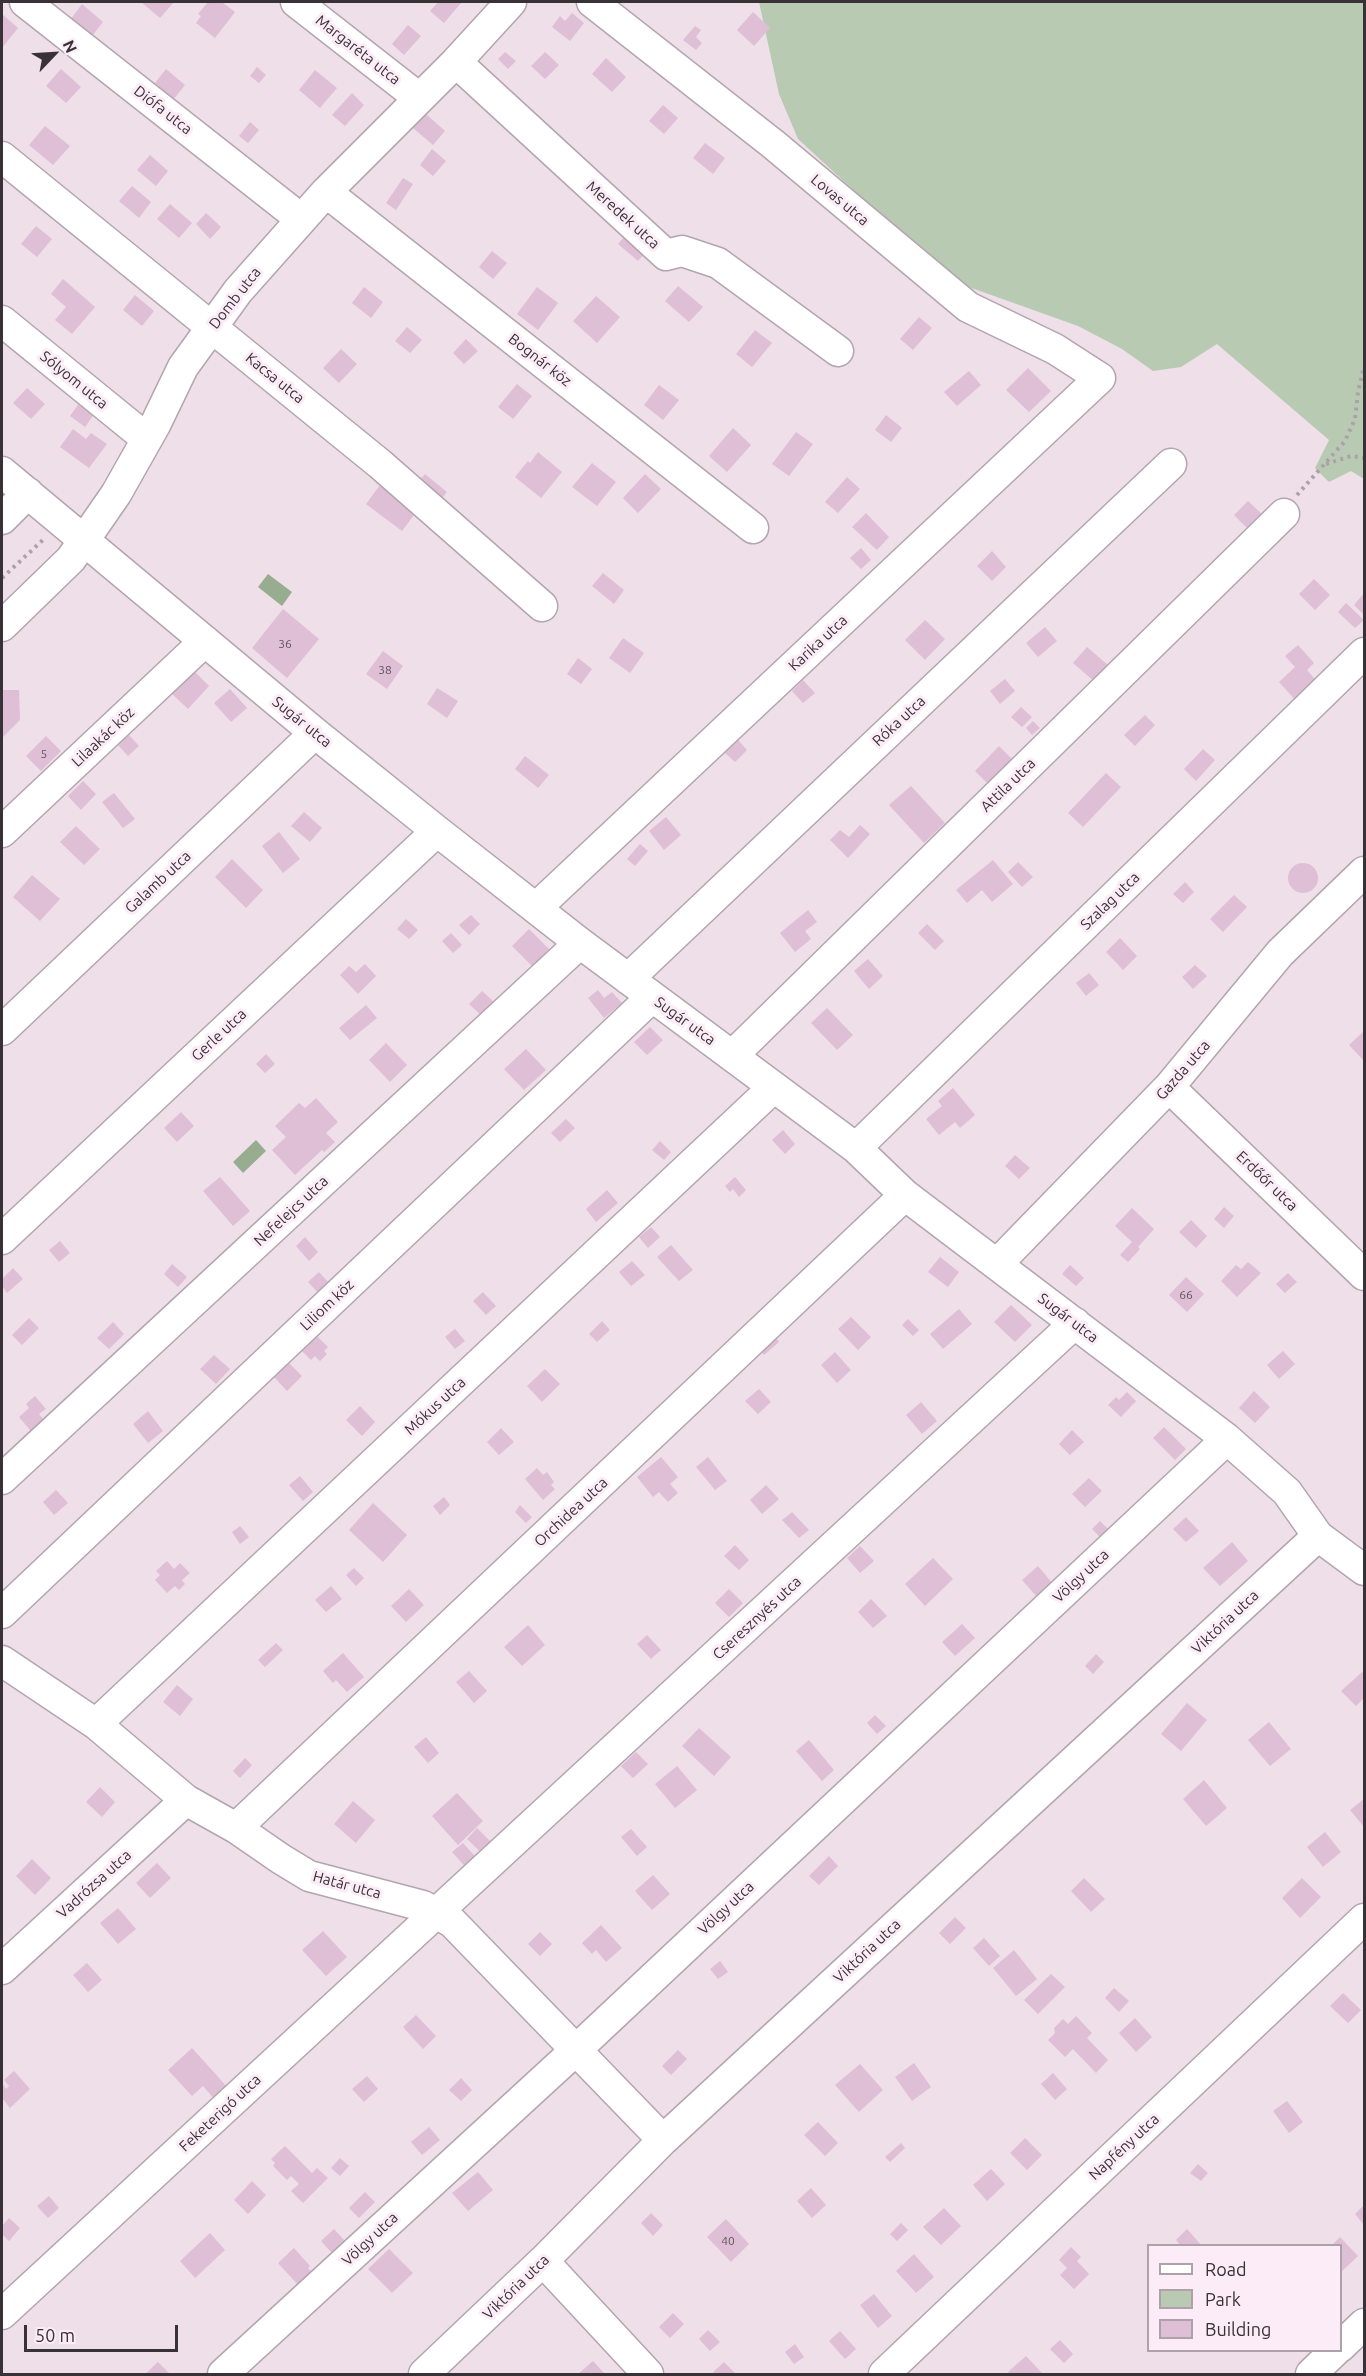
<!DOCTYPE html>
<meta charset="utf-8">
<style>
body{margin:0}
#map{position:relative;width:1366px;height:2376px;overflow:hidden;background:#eedfe9;font-family:Ubuntu,sans-serif}
canvas{display:block}
.frame{position:absolute;inset:0;border:3px solid #383236;pointer-events:none}
.legend{position:absolute;left:1147px;top:2244px;width:195px;height:108px;box-sizing:border-box;background:#fcecf7;border:2px solid #aea2aa;margin:0;padding:8px 10px;list-style:none;font-size:18px;color:#383236}
.legend li{display:flex;align-items:center;gap:12px;height:30px}
.legend b{width:30px;border:2px solid #aea2aa}
.north{position:absolute;left:24px;top:24px;width:60px;height:60px;-webkit-text-stroke:4px #fcecf7;paint-order:stroke;rotate:65deg;font-size:16px;font-weight:700;line-height:24px;text-align:center;color:#383236}
.north::after{content:'';display:block;margin:auto;width:21px;height:27px;background:#383236;clip-path:polygon(50% 0,100% 100%,50% 72%,0 100%)}
.scale{position:absolute;left:24px;top:2325px;width:154px;height:27px;box-sizing:border-box;border:3px solid #383236;border-top:0;padding-left:8px;font-size:18px;line-height:21px;white-space:nowrap;color:#383236;-webkit-text-stroke:4px #fcecf7;paint-order:stroke}
</style>
<div id="map">
<canvas width="1366" height="2376"></canvas>
<div class="frame"></div>
<ul class="legend">
<li><b style="height:8px;background:#fff"></b>Road</li>
<li><b style="height:16px;background:#b9cab3"></b>Park</li>
<li><b style="height:16px;background:#dfbfd6"></b>Building</li>
</ul>
<div class="north">N</div>
<div class="scale">50 m</div>
</div>
<script>
const g = document.querySelector('canvas').getContext('2d');
g.lineJoin = 'round';
function paint(path, color) { g.fillStyle = color; g.fill(path, 'evenodd'); }
function trace(path, color, width, dash) { g.strokeStyle = color; g.lineWidth = width; g.lineCap = dash ? 'butt' : 'round'; g.setLineDash(dash || []); g.stroke(path); }
function label(font, color, halo, rows, align = 'center') {
  g.font = font + ' Ubuntu,sans-serif'; g.lineWidth = 6; g.setLineDash([]); g.textBaseline = 'middle'; g.strokeStyle = halo; g.fillStyle = color; for (const [text, x, y, turn = 0] of rows) {
    g.save(); g.translate(x, y); g.rotate((+turn || 0) * Math.PI / 180); g.textAlign = isNaN(turn) ? turn : align; if (halo) g.strokeText(text, 0, 0); g.fillText(text, 0, 0); g.restore();
  }
}
paint(new Path2D(`
 M759,2H1364V479L1351,471L1329,482L1315,468L1329,440L1217,344L1181,367L1153,371L1122,349L1078,326L952,281L798,139L779,94Z`), '#b9cab3');
paint(new Path2D(`
 M268,574L292,592L282,606L258,587Z
 M256,1140L266,1151L243,1173L233,1162Z`), '#98ad90');
paint(new Path2D(`
 M141,2H174L160,18Z
 M208,2H222L235,12L215,38L196,23L201,16L198,14Z
 M438,2H459L461,3L444,23L430,11Z
 M82,4L103,22L92,36L71,19Z
 M753,12L770,28L754,46L737,30Z
 M572,13L584,23L570,41L552,27L560,16L565,21Z
 M2,14L18,28L2,48Z
 M408,25L421,36L404,55L392,44Z
 M695,26L701,30L696,37L702,43L696,50L683,40Z
 M505,52L516,61L508,69L498,59Z
 M545,52L559,65L545,79L531,66Z
 M606,58L626,77L612,92L592,74Z
 M257,67L266,75L259,83L250,76Z
 M61,69L81,87L66,103L46,86Z
 M166,69L185,85L169,105L154,93L159,86L155,83Z
 M315,70L337,88L320,108L299,90Z
 M352,93L364,105L345,126L332,115Z
 M663,105L678,118L664,134L649,121Z
 M426,114L445,131L433,145L413,128Z
 M250,122L259,130L248,143L239,136Z
 M45,126L70,146L53,165L29,145Z
 M705,143L725,158L713,174L693,158Z
 M432,149L446,161L433,176L420,165Z
 M150,155L168,171L156,186L137,170Z
 M403,178L413,184L396,210L386,203Z
 M132,186L151,202L139,218L119,201Z
 M170,204L192,223L179,238L157,219Z
 M206,213L221,227L210,239L196,224Z
 M36,226L52,239L37,257L21,244Z
 M629,231L649,249L638,261L618,244Z
 M492,251L507,263L493,279L479,267Z
 M63,279L95,307L72,334L55,320L66,307L51,294Z
 M678,286L703,307L689,322L665,301Z
 M364,287L383,302L371,318L352,303Z
 M537,287L558,303L538,330L517,314Z
 M135,295L154,311L142,326L123,310Z
 M596,296L620,317L597,343L573,321Z
 M919,317L932,328L913,350L900,339Z
 M407,327L422,340L410,353L395,341Z
 M755,330L772,343L752,367L736,354Z
 M466,339L478,351L464,364L453,353Z
 M341,349L357,364L339,383L323,368Z
 M1028,368L1051,391L1029,412L1006,390Z
 M969,371L981,385L957,406L944,392Z
 M517,384L532,396L513,419L498,407Z
 M659,385L679,400L663,420L644,405Z
 M27,388L45,404L31,419L13,403Z
 M80,402L95,413L85,427L70,416Z
 M886,415L902,428L891,442L875,430Z
 M733,428L751,445L727,472L709,456Z
 M73,429L86,439L91,433L107,444L89,468L60,447Z
 M796,432L813,444L789,476L772,464Z
 M538,452L562,472L541,498L515,477L528,461L530,463Z
 M592,463L616,482L597,506L572,487Z
 M425,474L447,492L438,503L416,485Z
 M645,474L661,489L638,513L623,498Z
 M847,477L860,489L838,513L825,502Z
 M380,485L417,511L402,531L366,504Z
 M1248,501L1264,516L1249,530L1234,515Z
 M866,513L889,537L877,550L852,527Z
 M861,548L871,560L861,569L850,558Z
 M992,551L1006,567L992,581L977,566Z
 M603,573L624,590L614,604L592,586Z
 M1314,579L1330,595L1315,610L1299,594Z
 M1364,593V615L1354,605Z
 M1346,603L1364,620L1355,628L1338,612Z
 M283,609L319,639L287,678L252,648Z
 M925,620L945,639L925,660L905,640Z
 M1045,627L1057,641L1038,657L1026,643Z
 M623,638L644,653L630,673L609,658Z
 M1298,645L1314,663L1307,670L1319,684L1298,703L1279,682L1295,667L1285,656Z
 M1087,647L1109,666L1095,682L1073,663Z
 M383,651L403,666L387,689L366,674Z
 M578,658L592,669L581,684L567,674Z
 M193,670L209,686L188,709L171,693Z
 M1005,679L1015,691L1000,704L990,691Z
 M803,680L815,693L803,703L792,691Z
 M437,688L458,701L447,718L427,704Z
 M230,689L247,708L231,722L214,703Z
 M2,690H19L20,720L2,738Z
 M1021,707L1032,717L1022,727L1011,717Z
 M1145,715L1155,725L1135,746L1124,735Z
 M1033,721L1040,728L1032,735L1026,728Z
 M129,735L139,746L128,756L118,745Z
 M46,736L61,751L41,771L26,756Z
 M738,740L747,750L735,762L725,753Z
 M999,746L1018,765L994,790L975,771Z
 M1203,749L1215,760L1196,781L1184,769Z
 M525,756L549,775L538,788L515,769Z
 M1106,773L1121,787L1083,827L1068,813Z
 M83,781L96,794L81,810L68,796Z
 M911,786L945,823L924,843L889,805Z
 M114,793L135,819L123,828L102,802Z
 M304,812L322,828L310,842L291,826Z
 M666,817L681,835L664,850L649,831Z
 M860,825L870,834L848,858L830,840L840,830L849,837Z
 M76,826L100,849L84,865L60,842Z
 M279,832L300,859L283,873L262,846Z
 M640,844L648,851L635,866L627,859Z
 M232,859L263,890L246,908L215,877Z
 M993,860L1013,884L992,902L982,890L967,903L956,890Z
 M1018,862L1033,877L1022,887L1008,872Z
 M1288 878a15 15 0 1 1 30 0a15 15 0 1 1-30 0Z
 M32,875L60,899L40,921L13,897Z
 M1185,882L1194,892L1183,903L1173,894Z
 M1234,895L1247,907L1223,932L1210,919Z
 M808,910L817,922L805,931L811,939L795,952L780,933Z
 M471,915L480,924L469,935L459,925Z
 M406,919L418,930L409,939L397,929Z
 M927,924L944,941L935,950L918,933Z
 M529,929L551,951L534,968L512,946Z
 M451,933L462,945L453,953L442,941Z
 M1120,938L1137,956L1123,970L1106,952Z
 M868,959L883,976L869,989L854,971Z
 M365,964L376,976L358,994L340,975L349,966L356,972Z
 M1195,965L1207,976L1193,989L1182,977Z
 M1089,973L1099,985L1086,996L1076,983Z
 M598,990L604,998L612,992L622,1003L604,1018L588,998Z
 M482,991L494,1002L481,1015L469,1004Z
 M366,1005L377,1018L350,1040L339,1028Z
 M827,1008L853,1035L837,1050L811,1023Z
 M650,1027L663,1040L647,1055L634,1042Z
 M1364,1031V1061L1349,1045Z
 M386,1043L407,1065L390,1082L369,1060Z
 M526,1049L546,1070L524,1090L504,1069Z
 M266,1054L275,1064L265,1073L256,1064Z
 M953,1088L975,1115L960,1128L955,1122L939,1135L926,1119L942,1106L938,1101Z
 M316,1098L338,1122L326,1133L335,1142L324,1152L322,1150L295,1175L272,1150L286,1137L275,1126L299,1103L305,1108Z
 M181,1112L194,1126L177,1142L164,1128Z
 M566,1119L575,1128L560,1142L551,1133Z
 M783,1130L795,1144L785,1154L772,1140Z
 M660,1141L671,1152L664,1160L652,1150Z
 M1015,1155L1030,1168L1019,1179L1005,1166Z
 M220,1177L250,1211L233,1226L203,1191Z
 M735,1177L746,1190L739,1197L733,1189L730,1192L725,1186Z
 M607,1190L618,1203L596,1222L586,1209Z
 M1224,1207L1234,1216L1224,1228L1214,1219Z
 M1132,1208L1154,1229L1138,1247L1140,1249L1128,1262L1120,1255L1132,1242L1115,1226Z
 M1191,1220L1207,1236L1196,1248L1179,1232Z
 M651,1227L660,1237L648,1248L639,1237Z
 M305,1237L318,1252L309,1261L296,1246Z
 M60,1241L70,1253L59,1262L49,1250Z
 M671,1245L693,1270L679,1281L657,1257Z
 M940,1257L959,1272L948,1287L928,1272Z
 M632,1261L645,1275L631,1286L619,1272Z
 M1248,1262L1261,1273L1237,1297L1221,1281L1236,1265L1241,1269Z
 M172,1264L187,1277L178,1287L164,1274Z
 M1070,1265L1084,1278L1076,1286L1062,1274Z
 M13,1268L23,1279L7,1293L2,1286V1279Z
 M319,1272L331,1285L320,1295L308,1282Z
 M1288,1273L1297,1282L1285,1293L1276,1284Z
 M1186,1277L1204,1294L1187,1312L1169,1295Z
 M483,1292L496,1306L486,1315L473,1301Z
 M1011,1305L1032,1325L1015,1342L994,1322Z
 M959,1309L972,1324L943,1349L930,1334Z
 M851,1317L871,1337L858,1350L838,1329Z
 M29,1318L39,1328L22,1345L12,1335Z
 M908,1319L919,1330L913,1336L902,1325Z
 M602,1321L610,1330L597,1342L589,1334Z
 M113,1322L124,1334L109,1349L97,1338Z
 M455,1329L465,1341L455,1349L445,1337Z
 M773,1333L779,1342L764,1355L757,1346Z
 M316,1335L328,1347L324,1351L327,1354L320,1361L315,1356L311,1360L301,1350Z
 M1283,1351L1295,1364L1279,1379L1267,1365Z
 M835,1352L851,1370L837,1383L821,1365Z
 M214,1355L230,1369L216,1384L200,1369Z
 M287,1361L302,1376L287,1391L272,1375Z
 M545,1369L560,1384L542,1402L527,1386Z
 M759,1389L771,1402L758,1414L745,1401Z
 M1254,1391L1270,1407L1255,1423L1239,1408Z
 M1127,1392L1136,1401L1121,1417L1108,1405L1116,1397L1119,1400Z
 M35,1396L46,1409L39,1414L48,1425L35,1436L19,1417L29,1408L26,1404Z
 M921,1402L937,1421L922,1434L906,1415Z
 M360,1406L375,1422L362,1436L346,1420Z
 M148,1411L163,1431L148,1443L133,1424Z
 M1164,1427L1186,1449L1175,1460L1153,1438Z
 M501,1428L514,1442L499,1455L487,1442Z
 M1072,1430L1084,1442L1070,1455L1059,1444Z
 M661,1457L678,1477L670,1484L678,1493L668,1502L659,1492L653,1497L637,1477Z
 M708,1457L727,1481L715,1490L696,1467Z
 M537,1468L543,1475L547,1472L554,1482L551,1485L555,1489L543,1500L525,1479Z
 M300,1476L313,1492L303,1501L289,1485Z
 M1089,1478L1102,1491L1085,1507L1072,1494Z
 M766,1485L779,1499L762,1514L750,1500Z
 M56,1490L68,1503L54,1515L43,1502Z
 M444,1497L450,1505L440,1515L433,1506Z
 M373,1503L407,1535L383,1562L349,1530Z
 M520,1505L532,1517L526,1523L515,1512Z
 M792,1512L809,1530L799,1538L782,1520Z
 M1186,1517L1199,1531L1186,1542L1173,1529Z
 M1100,1521L1112,1533L1104,1541L1092,1529Z
 M240,1526L249,1537L240,1544L232,1532Z
 M1232,1542L1248,1561L1220,1586L1203,1568Z
 M735,1545L749,1560L739,1570L724,1556Z
 M860,1546L874,1561L860,1573L847,1558Z
 M933,1558L953,1579L925,1606L905,1584Z
 M167,1561L174,1569L180,1563L190,1573L182,1580L185,1584L179,1590L175,1586L167,1593L155,1580L160,1575L156,1571Z
 M1038,1566L1054,1585L1038,1598L1022,1580Z
 M354,1568L364,1578L356,1586L346,1575Z
 M331,1586L342,1599L326,1612L315,1600Z
 M409,1589L424,1605L406,1622L391,1606Z
 M729,1589L743,1603L729,1617L715,1603Z
 M871,1599L887,1616L873,1628L858,1612Z
 M962,1624L975,1638L955,1656L942,1642Z
 M528,1625L545,1645L522,1666L504,1647Z
 M647,1635L661,1650L651,1659L637,1644Z
 M276,1643L283,1650L265,1667L258,1660Z
 M343,1653L364,1677L347,1692L336,1680L333,1683L323,1671Z
 M1096,1654L1104,1662L1093,1674L1085,1666Z
 M469,1671L487,1691L474,1703L456,1682Z
 M1362,1672L1364,1674V1698L1356,1706L1341,1691Z
 M177,1685L193,1699L180,1716L163,1702Z
 M1187,1703L1207,1720L1181,1751L1161,1734Z
 M875,1715L886,1726L877,1734L867,1723Z
 M1269,1722L1291,1749L1270,1766L1248,1740Z
 M699,1728L731,1757L714,1776L682,1746Z
 M426,1737L439,1753L428,1763L414,1747Z
 M809,1740L834,1770L822,1781L796,1751Z
 M636,1752L648,1764L633,1778L621,1766Z
 M245,1758L252,1765L240,1778L233,1771Z
 M677,1766L697,1790L675,1808L655,1784Z
 M1204,1780L1227,1808L1206,1826L1183,1799Z
 M100,1787L115,1802L102,1817L86,1802Z
 M457,1793L483,1821L458,1845L432,1816Z
 M1364,1799V1827L1350,1810Z
 M353,1801L375,1820L356,1843L334,1824Z
 M477,1828L498,1849L488,1859L467,1839Z
 M631,1829L647,1847L637,1856L621,1837Z
 M1325,1832L1341,1852L1323,1867L1307,1847Z
 M463,1843L482,1864L471,1873L452,1852Z
 M829,1856L838,1866L819,1885L809,1876Z
 M32,1859L51,1878L35,1895L16,1876Z
 M157,1863L171,1878L150,1898L136,1883Z
 M653,1875L670,1894L652,1910L635,1891Z
 M1084,1878L1105,1899L1091,1912L1071,1891Z
 M1302,1878L1321,1897L1300,1918L1282,1898Z
 M118,1908L136,1929L118,1944L100,1923Z
 M955,1917L966,1928L950,1944L939,1933Z
 M601,1925L622,1948L606,1962L596,1950L592,1954L582,1943Z
 M323,1931L347,1957L326,1976L302,1950Z
 M540,1932L552,1944L540,1956L528,1944Z
 M984,1938L1000,1956L989,1966L973,1948Z
 M1014,1950L1037,1979L1016,1996L993,1968Z
 M720,1961L728,1972L718,1979L710,1969Z
 M87,1963L102,1980L88,1992L73,1975Z
 M1051,1974L1065,1987L1038,2014L1024,2000Z
 M1114,1988L1129,2001L1119,2012L1105,1998Z
 M1343,1993L1361,2010L1348,2023L1330,2006Z
 M416,2015L436,2036L423,2049L403,2027Z
 M1076,2016L1092,2033L1087,2038L1108,2060L1096,2073L1073,2049L1065,2057L1048,2040L1055,2033L1054,2028L1063,2019L1068,2024Z
 M1135,2018L1152,2037L1136,2052L1119,2033Z
 M192,2048L229,2089L216,2101L203,2086L192,2096L168,2070Z
 M678,2050L687,2059L671,2075L662,2066Z
 M914,2063L931,2087L912,2101L895,2077Z
 M860,2064L883,2090L859,2112L835,2085Z
 M14,2071L30,2089L10,2108L2,2098V2083L6,2089L9,2086L4,2080Z
 M1053,2073L1067,2089L1055,2100L1041,2084Z
 M367,2076L378,2089L364,2102L352,2089Z
 M461,2078L472,2090L461,2101L449,2090Z
 M1287,2101L1303,2122L1289,2133L1273,2111Z
 M818,2122L838,2143L825,2156L804,2135Z
 M429,2127L440,2140L422,2155L411,2142Z
 M1025,2138L1042,2155L1027,2170L1010,2153Z
 M901,2143L905,2148L890,2162L885,2157Z
 M285,2146L312,2173L317,2168L328,2178L303,2203L291,2191L299,2184L291,2176L287,2180L273,2166L275,2163L271,2159Z
 M340,2158L349,2166L340,2176L331,2168Z
 M1198,2164L1208,2173L1201,2181L1190,2173Z
 M991,2169L1005,2184L987,2201L973,2185Z
 M478,2172L493,2190L468,2211L452,2193Z
 M252,2181L266,2195L248,2214L234,2200Z
 M811,2188L826,2205L812,2218L797,2201Z
 M365,2192L375,2202L359,2218L349,2208Z
 M49,2196L59,2208L48,2218L37,2206Z
 M1364,2205V2225L1355,2214Z
 M944,2208L961,2226L941,2245L923,2227Z
 M651,2213L663,2225L653,2236L641,2223Z
 M9,2218L20,2228L9,2241L2,2234V2226Z
 M726,2219L749,2244L731,2262L707,2237Z
 M901,2223L908,2230L897,2241L890,2234Z
 M334,2229L345,2241L332,2253L321,2241Z
 M1187,2229L1202,2246H1181L1176,2240Z
 M210,2233L225,2250L195,2278L180,2261Z
 M1340,2237L1358,2256L1340,2273V2246H1331Z
 M1071,2247L1081,2257L1077,2261L1089,2274L1074,2289L1060,2275L1067,2268L1059,2260Z
 M294,2248L310,2266L308,2268L314,2274L300,2287L278,2263Z
 M389,2249L413,2273L392,2293L368,2269Z
 M914,2254L934,2277L916,2293L896,2271Z
 M874,2294L892,2316L878,2328L860,2305Z
 M673,2313L684,2324L670,2338L659,2327Z
 M708,2330L720,2342L710,2351L699,2339Z
 M840,2331L856,2349L845,2359L829,2341Z
 M1060,2340L1073,2354L1064,2363L1050,2349Z
 M795,2344L804,2357L794,2364L785,2352Z
 M1026,2356L1042,2373L1040,2374H1010L1008,2372Z
 M593,2361L605,2374H578Z
 M158,2362L170,2374H145Z
 M724,2362L736,2374H716L713,2372Z`), '#dfbfd6');
const minor = new Path2D(`
 M25,2L301,219
 M296,2L419,98
 M456,62L666,255L682,251L718,263L838,351
 M2,157L380,464L542,606
 M326,192L753,528
 M2,321L147,439
 M2,472L315,733L437,831L580,943L856,1148L905,1195L1227,1439L1287,1492L1318,1536L1364,1570
 M2,519L28,493
 M2,626L71,559L116,494L155,425L183,367L238,291L326,192L456,62L511,2
 M2,832L205,641
 M536,908L1100,378L1055,349L968,307L773,144L592,2
 M628,979L1171,464
 M2,1030L315,733
 M732,1056L1284,514
 M1169,1087L1364,1275
 M856,1148L1364,653
 M2,1239L437,831
 M997,1264L1169,1087L1280,953L1364,872
 M2,1479L580,943
 M2,1613L652,997
 M2,1661L96,1724L186,1800L236,1828L281,1859L309,1876L423,1906L452,1922L663,2140
 M96,1724L774,1087
 M236,1828L905,1195
 M2,1969L186,1800
 M543,2261L648,2374
 M2,2314L1075,1323
 M1340,2347L1364,2324
 M223,2374L577,2049L1227,1439
 M424,2374L543,2261L663,2140L1318,1536
 M884,2374L1364,1919
 M1311,2374L1336,2350`);
trace(minor, '#b3a5af', 33);
trace(new Path2D(`
 M1326,464L1351,456L1364,458
 M1297,495L1345,441L1355,419L1358,392L1364,367
 M2,578L45,538`), '#aca1a9', 4, [3, 4.5]);
trace(minor, '#fff', 30);
label('12px', '#62555e', null, [
 ["36",285,644],
 ["38",385,670],
 ["5",44,754],
 ["66",1186,1295],
 ["40",728,2241]
]);
label('15px', '#383236', '#fcecf7', [
 ["Margaréta utca",358,50,38],
 ["Diófa utca",163,110,38],
 ["Lovas utca",840,200,40],
 ["Meredek utca",623,215,42],
 ["Domb utca",235,298,-52],
 ["Bognár köz",540,360,38],
 ["Kacsa utca",275,378,39],
 ["Sólyom utca",74,380,39],
 ["Karika utca",818,643,-43],
 ["Róka utca",899,721,-43],
 ["Sugár utca",302,722,39],
 ["Lilaakác köz",103,737,-43],
 ["Attila utca",1008,785,-44],
 ["Galamb utca",158,882,-43],
 ["Szalag utca",1110,901,-44],
 ["Sugár utca",685,1021,36],
 ["Gerle utca",219,1035,-43],
 ["Gazda utca",1183,1070,-49],
 ["Erdőőr utca",1267,1181,44],
 ["Nefelejcs utca",291,1211,-43],
 ["Liliom köz",327,1305,-43],
 ["Sugár utca",1068,1318,37],
 ["Mókus utca",435,1406,-43],
 ["Orchidea utca",571,1512,-43],
 ["Völgy utca",1081,1576,-43],
 ["Cseresznyés utca",757,1618,-43],
 ["Viktória utca",1225,1622,-43],
 ["Vadrózsa utca",94,1884,-42],
 ["Határ utca",347,1885,15],
 ["Völgy utca",726,1908,-43],
 ["Viktória utca",867,1951,-43],
 ["Feketerigó utca",220,2113,-43],
 ["Napfény utca",1124,2147,-43],
 ["Völgy utca",370,2239,-43],
 ["Viktória utca",516,2287,-44]
]);
</script>
